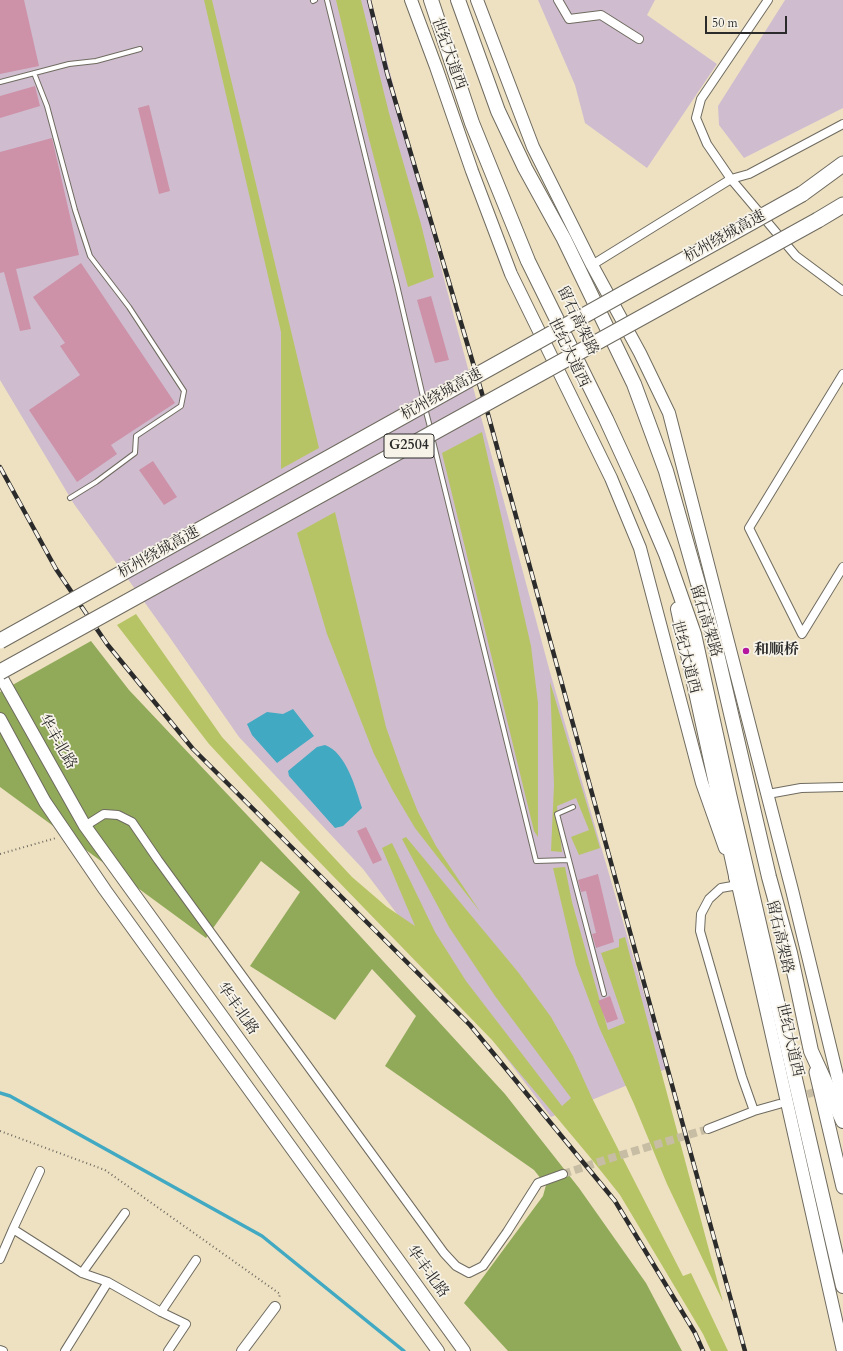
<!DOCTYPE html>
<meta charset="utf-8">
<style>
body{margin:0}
#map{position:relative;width:843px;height:1351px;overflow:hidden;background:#eee1c2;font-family:Cardo,serif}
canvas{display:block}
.scale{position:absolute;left:705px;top:16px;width:82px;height:18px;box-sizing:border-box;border:2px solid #2b2b2b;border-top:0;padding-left:5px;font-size:12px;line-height:14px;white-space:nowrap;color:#2b2b2b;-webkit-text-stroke:3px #f7f3e8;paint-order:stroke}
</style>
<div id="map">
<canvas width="843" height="1351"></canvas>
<div class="scale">50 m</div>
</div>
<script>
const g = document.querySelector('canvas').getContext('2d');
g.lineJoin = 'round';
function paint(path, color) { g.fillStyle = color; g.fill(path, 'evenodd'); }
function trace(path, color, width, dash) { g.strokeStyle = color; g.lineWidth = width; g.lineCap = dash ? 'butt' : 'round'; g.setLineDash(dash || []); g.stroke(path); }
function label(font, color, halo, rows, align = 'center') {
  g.font = font + ' Cardo,"Noto Serif SC",serif'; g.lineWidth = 3.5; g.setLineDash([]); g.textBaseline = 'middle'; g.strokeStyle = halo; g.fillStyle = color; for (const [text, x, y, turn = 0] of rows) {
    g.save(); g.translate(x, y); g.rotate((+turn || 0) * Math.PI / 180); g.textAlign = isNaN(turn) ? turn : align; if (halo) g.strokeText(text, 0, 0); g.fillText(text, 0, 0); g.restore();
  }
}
paint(new Path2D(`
 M0,0H371L453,313L550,672L666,1069L551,1117L363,869L239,737L168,635L74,504L0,380Z
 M538,0H655L647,15L717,64L647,168L585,123L575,85Z
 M785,0H843V108L744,158L719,125L718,106Z`), '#cfbdcf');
paint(new Path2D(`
 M204,0H212L319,448L281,469V332Z
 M336,0H361L389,113L421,224L434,277L408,287L369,139Z
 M482,432L531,646L538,703V837L534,831L442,453Z
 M335,512L386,727L402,772L418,812L436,846L481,913L415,828L393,791L374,754L327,634L297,533Z
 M136,614L222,737L352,877L387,907L415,926L382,848L392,843L435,932L466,981L562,1106L571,1098L495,996L449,927L402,839L406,837L518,972L551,1017L573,1056L592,1098L683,1276L691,1273L728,1351H711L703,1334L620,1195L589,1156L492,1040L301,843L209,744L117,625Z
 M550,682L600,848L579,855L571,837L589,830L576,798L557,806L562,852L551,851L554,785Z
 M565,867L572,902L608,1030L625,1023L601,953L619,947V939L625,937L723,1302L667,1184L634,1104L599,1027L576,965L553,868Z`), '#b7c465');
paint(new Path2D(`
 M91,641L129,690L316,888L505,1094L579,1188L646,1283L682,1351H508L464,1303L543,1196L546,1185L534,1170L385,1066L416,1016L372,969L335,1020L250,966L300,892L261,861L206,938L0,787V692Z`), '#91aa5a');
paint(new Path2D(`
 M293,709L314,736L277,763L252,735L247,724L267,712L283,714Z
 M325,745C346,752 356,789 362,808L343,826L335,828L289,776L288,771L317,747Z`), '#42a9c2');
trace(new Path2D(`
 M0,1093L10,1096L262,1236L404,1351`), '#42a9c2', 3.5);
paint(new Path2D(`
 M0,0H24L39,66L0,74Z
 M35,86L40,106L0,118V96Z
 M149,105L170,191L159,194L138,108Z
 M52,138L79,255L16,269L31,329L20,331L4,272L0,273V152Z
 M81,263L175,403L111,445L117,454L77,482L29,410L80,375L60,346L65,343L33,297Z
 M431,296L449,360L435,363L417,300Z
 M153,461L177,497L164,505L139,470Z
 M366,827L382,860L373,864L357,831Z
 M598,874L614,942L596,948L592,934L596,933L586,891L581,892L578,880Z
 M610,996L618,1019L607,1023L598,1001Z`), '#cd91a8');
trace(new Path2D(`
 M796,1098L823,1089
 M563,1174L608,1159L708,1129`), '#c7bda4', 8, [8, 4]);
const service = new Path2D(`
 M327,0L397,285L424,401
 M313,1L315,0
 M34,73L47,106L75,210L90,256L129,307L184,391L181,406L136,436L135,453L96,482L70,498
 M0,82L69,64L96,61L140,49
 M425,408L431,431
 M432,437L536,861L569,860
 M573,807L557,814L604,994`);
const minor = new Path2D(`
 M558,0L569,19L601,15L639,39
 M768,0L701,99L696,118L707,144L731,179L796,256L843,291
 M592,265L731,179L749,174L843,124
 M843,374L749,528L802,634L843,567
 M768,794L801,788L843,787
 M85,826L104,814L118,815L132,822L158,860L444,1253L456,1266L469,1273L483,1266L507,1232L538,1183L563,1174
 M738,885L721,888L709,899L701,914L700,931L742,1077L754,1111L779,1104
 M708,1129L754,1111
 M13,1229L40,1171
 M0,1259L13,1229L82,1273L108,1282L161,1312L186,1324L168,1351
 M82,1273L125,1213
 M161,1312L196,1260
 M0,1350L3,1351
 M65,1351L108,1282`);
const tertiary = new Path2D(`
 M242,1351L275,1307`);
const secondary = new Path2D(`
 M411,0L436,67L472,171L511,274L611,478L640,548L702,783L725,848
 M477,0L533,147L592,265L640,353L669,413L792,890L843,1100
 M0,675L85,826L464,1351
 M0,719L45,802L105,890L438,1351
 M735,877L738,885L843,1351`);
const primary = new Path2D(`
 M816,1072L843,1187`);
const trunk = new Path2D(`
 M431,0L472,123L528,261L606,419L640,493L666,554L694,634L729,794L843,1286
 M458,0L498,111L525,168L564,239L634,384L666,471L713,636L769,877L790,953L811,1051L843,1121
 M678,609L738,885`);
const motorway = new Path2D(`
 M802,194L843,164
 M818,220L843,205`);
trace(service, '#6f6b60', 6);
trace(minor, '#6f6b60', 10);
trace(tertiary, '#6f6b60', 12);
trace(secondary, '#6f6b60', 14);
trace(primary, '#6f6b60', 15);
trace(trunk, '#6f6b60', 16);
trace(motorway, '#6f6b60', 17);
trace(new Path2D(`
 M0,854L56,838
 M0,1131L105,1170L280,1294L279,1298`), '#6f6b60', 2, [1, 3]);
trace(service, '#fff', 4);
trace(minor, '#fff', 8);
trace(tertiary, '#fff', 10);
trace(secondary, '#fff', 12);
trace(primary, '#fff', 13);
trace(trunk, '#fff', 14);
trace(motorway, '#fff', 15);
const rail = new Path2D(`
 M369,0L387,73L486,407L745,1351
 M0,467L56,569L107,644L193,749L470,1025L615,1201L695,1333L703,1351`);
trace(rail, '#2b2b2b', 4.5);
trace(rail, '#f7f3e8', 3, [9]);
const motorwayBridge = new Path2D(`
 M0,641L802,194
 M0,672L818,220`);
trace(motorwayBridge, '#6f6b60', 17, []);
trace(motorwayBridge, '#fff', 15);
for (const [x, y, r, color] of [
 [746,651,4,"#b5179e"]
]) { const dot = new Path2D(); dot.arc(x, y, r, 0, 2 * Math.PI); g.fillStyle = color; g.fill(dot); trace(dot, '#f7f3e8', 1.5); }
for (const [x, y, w] of [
 [409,446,50]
]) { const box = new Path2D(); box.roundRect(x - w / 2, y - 12, w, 24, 3); g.fillStyle = '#f7f3e8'; g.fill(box); trace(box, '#2b2b2b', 1); }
label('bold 14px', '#2b2b2b', null, [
 ["G2504",409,446]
]);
label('15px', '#2b2b2b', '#f7f3e8', [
 ["世纪大道西",448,54,70],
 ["杭州绕城高速",725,237,-29],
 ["留石高架路",577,321,64],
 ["世纪大道西",568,353,64],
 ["杭州绕城高速",442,395,-29],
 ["杭州绕城高速",159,553,-29],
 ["留石高架路",705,621,73],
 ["世纪大道西",685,657,75],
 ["华丰北路",57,742,60],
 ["留石高架路",779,937,77],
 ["华丰北路",237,1009,55],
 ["世纪大道西",789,1040,77],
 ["华丰北路",427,1272,54]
]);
label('bold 15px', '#2b2b2b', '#f7f3e8', [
 ["和顺桥",754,651]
], 'left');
</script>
